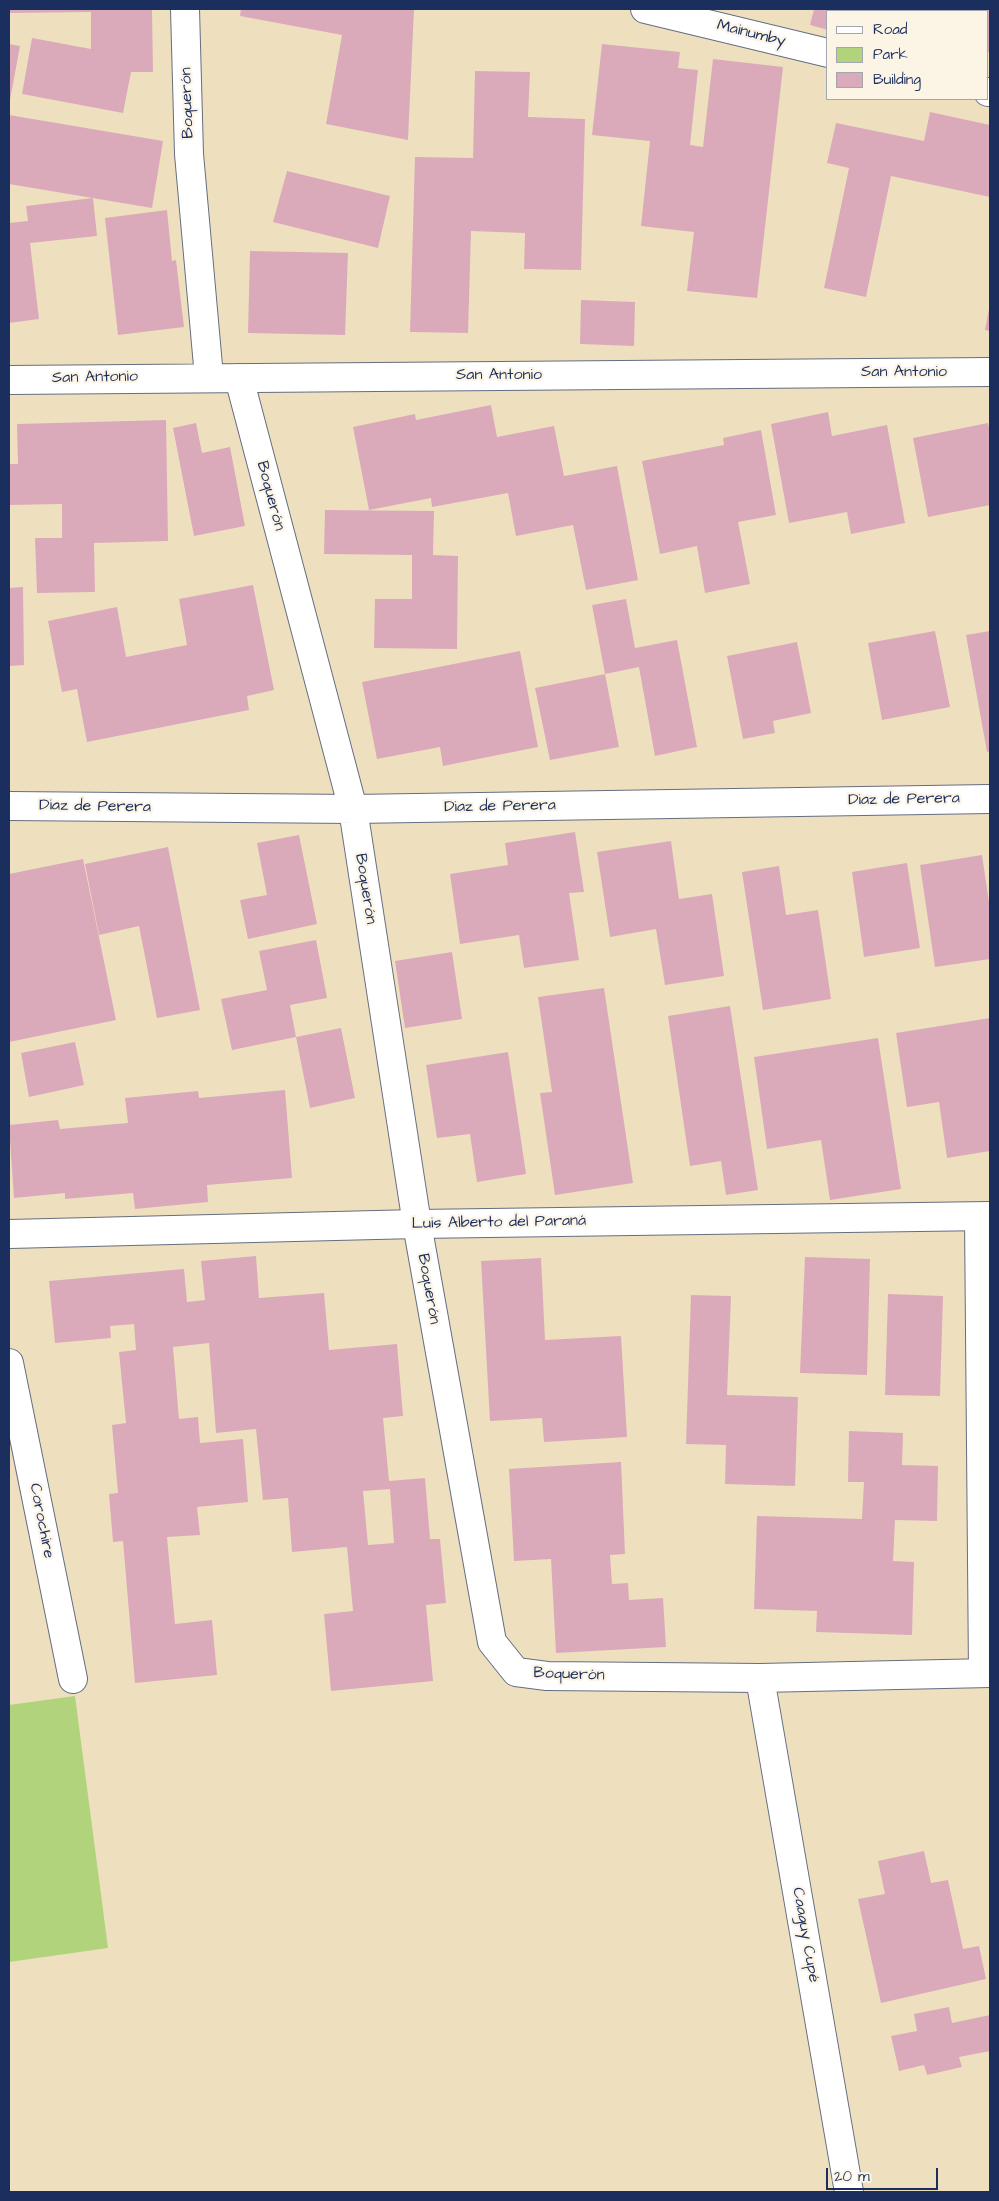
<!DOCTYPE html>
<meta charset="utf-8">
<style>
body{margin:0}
#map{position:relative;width:999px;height:2201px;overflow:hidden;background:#eee0bf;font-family:"Architects Daughter",sans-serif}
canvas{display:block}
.frame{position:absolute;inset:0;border:10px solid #1b2f5e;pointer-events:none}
.legend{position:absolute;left:826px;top:10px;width:162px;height:90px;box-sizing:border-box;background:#fcf5e5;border:1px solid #a2a6af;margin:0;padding:6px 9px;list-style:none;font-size:15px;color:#1b2f5e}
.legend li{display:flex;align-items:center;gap:10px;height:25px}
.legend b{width:25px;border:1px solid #a2a6af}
.scale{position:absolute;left:826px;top:2168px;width:112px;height:22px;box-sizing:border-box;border:2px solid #1b2f5e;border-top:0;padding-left:6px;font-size:15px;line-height:18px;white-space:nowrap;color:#1b2f5e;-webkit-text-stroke:4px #fcf5e5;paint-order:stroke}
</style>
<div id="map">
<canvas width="999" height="2201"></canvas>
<div class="frame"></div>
<ul class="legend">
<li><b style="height:6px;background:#fff"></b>Road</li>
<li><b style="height:14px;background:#b1d37c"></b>Park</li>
<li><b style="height:14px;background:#dbaaba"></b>Building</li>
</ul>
<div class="scale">20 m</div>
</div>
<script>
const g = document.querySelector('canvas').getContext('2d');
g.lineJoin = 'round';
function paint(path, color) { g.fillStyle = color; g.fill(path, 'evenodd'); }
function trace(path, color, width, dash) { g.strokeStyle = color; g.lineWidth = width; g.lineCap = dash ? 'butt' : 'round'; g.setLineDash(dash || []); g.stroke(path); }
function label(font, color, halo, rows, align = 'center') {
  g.font = font + ' "Architects Daughter",sans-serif'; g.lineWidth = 4.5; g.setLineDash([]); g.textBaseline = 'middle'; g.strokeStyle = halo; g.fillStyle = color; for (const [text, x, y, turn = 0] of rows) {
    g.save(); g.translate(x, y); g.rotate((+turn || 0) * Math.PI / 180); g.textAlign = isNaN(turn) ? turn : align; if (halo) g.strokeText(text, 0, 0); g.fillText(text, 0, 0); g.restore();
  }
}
paint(new Path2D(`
 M75,1696L108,1948L9,1962V1705Z`), '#b1d37c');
paint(new Path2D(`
 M9,9H152L153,72H131L123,113L22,94L32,38L91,49V12L9,13Z
 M241,9H414L408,140L326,124L342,35L240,16Z
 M814,9H866L865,11H828V30L810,25Z
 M882,9H929L928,11H882Z
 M962,9H990V53L988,52V11H962Z
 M9,44L20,46L10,100L9,99Z
 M602,44L680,52L678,68L698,70L690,145L703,147L713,59L783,67L757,298L687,291L694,232L641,226L650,141L592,135Z
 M475,71L530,72L528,117L585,119L581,270L524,269L525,233L471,231L468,333L410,332L415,157L473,158Z
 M930,112L990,125V197L891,176L866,297L824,288L849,168L827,163L836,123L924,141Z
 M9,115L163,141L152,208L9,184Z
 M287,171L390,196L378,248L273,222Z
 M93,198L97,236L30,243L39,319L9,323V223L28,221L26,206Z
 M167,210L172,261L176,260L184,327L118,335L105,218Z
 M250,251L348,253L345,335L248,333Z
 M581,300L635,302L634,346L580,344Z
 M989,309H990V331L985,330Z
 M491,405L497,437L554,426L564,476L617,466L638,580L586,590L573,525L516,536L508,493L432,507L431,498L369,510L353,427L415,414L416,420Z
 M828,412L832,436L887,425L905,523L851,534L847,512L789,523L771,424Z
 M166,420L168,541L94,543L95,592L37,593L35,538H62V504L9,505V464H18L17,424Z
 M196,423L202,453L230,447L245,526L194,536L173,428Z
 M988,423L990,433V505L928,517L913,438Z
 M761,430L776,515L738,522L750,584L705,593L697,546L660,554L642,461L724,445L723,438Z
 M325,510L434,511L433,555L458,556L457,649L374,648L375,599H412V555L324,554Z
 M253,585L274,690L247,696L249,710L87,742L77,689L62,692L48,621L117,607L126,657L187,645L179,599Z
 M23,587L24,665L9,666V588Z
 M626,599L635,648L677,640L697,747L655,756L639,667L605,674L592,605Z
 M935,631L950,707L882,720L868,643Z
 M990,631V751L987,752L966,635Z
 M797,642L811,713L773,721L775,733L743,739L727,656Z
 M520,651L538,747L443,766L440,747L377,759L362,682Z
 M605,674L619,747L550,760L535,688Z
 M575,832L584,892L569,893L579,960L524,968L519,935L460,944L450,874L508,865L505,843Z
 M299,835L317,924L248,939L240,900L267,895L257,843Z
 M671,841L679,899L712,894L724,976L665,985L656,929L610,937L597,852Z
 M168,847L200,1010L157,1018L139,926L99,935L85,864Z
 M982,855L990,909V959L935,967L920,865Z
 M83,859L116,1020L9,1042V874Z
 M907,863L920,948L864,957L852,872Z
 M779,866L786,915L818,910L831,999L763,1010L742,872Z
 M316,940L327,998L290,1005L296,1037L232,1050L221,999L267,990L259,951Z
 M452,952L462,1019L405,1028L395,961Z
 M604,988L633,1183L555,1195L540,1093L552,1092L538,997Z
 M730,1006L758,1190L726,1195L721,1161L690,1166L668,1016Z
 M990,1018V1151L947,1158L939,1102L907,1107L896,1033Z
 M341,1028L355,1098L310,1108L296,1037Z
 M878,1038L901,1189L830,1200L821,1140L767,1149L754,1057Z
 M75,1042L84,1085L29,1097L21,1053Z
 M508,1052L526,1174L477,1182L470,1134L437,1138L426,1065Z
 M285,1090L292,1178L207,1185L208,1202L135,1209L133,1193L65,1199V1193L14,1198L9,1125L58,1120L60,1129L128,1123L125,1098L198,1091L199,1098Z
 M256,1256L259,1298L324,1293L329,1350L397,1344L403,1416L383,1418L389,1481L425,1478L430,1539H440L446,1603L426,1605L433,1681L331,1691L324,1614L353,1611L347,1547L292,1552L288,1498L263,1500L256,1429L216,1433L209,1343L173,1347L179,1419L198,1417L200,1443L243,1439L248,1502L197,1507L200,1535L167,1537L175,1624L212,1620L217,1675L135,1683L123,1541L113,1542L109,1494L118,1493L112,1425L126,1423L119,1352L136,1350L134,1324L110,1326L111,1338L55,1343L49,1281L184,1269L187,1302L205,1300L201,1261ZM390,1489L394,1543L368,1545L363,1491Z
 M805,1257L870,1259L867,1375L800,1373Z
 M541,1258L545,1340L621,1336L627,1437L544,1442L542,1418L490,1421L481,1261Z
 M888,1294L943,1296L940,1396L885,1395Z
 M691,1295L731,1296L727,1395L798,1397L795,1486L725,1484L726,1445L686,1444Z
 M849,1431L903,1433L902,1465L938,1466L937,1521L895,1520L893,1561L914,1562L912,1635L816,1632L817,1611L754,1609L757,1516L862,1519L864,1482H848Z
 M621,1462L625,1554L610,1555L612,1584L628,1583L629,1600L663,1598L666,1647L556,1653L551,1559L514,1561L509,1469Z
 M924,1851L931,1883L948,1880L963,1949L979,1946L986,1979L881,2003L858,1899L885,1894L878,1861Z
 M949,2007L952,2023L990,2015V2051L959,2057L962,2067L927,2075L924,2065L899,2071L891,2036L917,2031L914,2014Z`), '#dbaaba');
const minor = new Path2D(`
 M185,9L189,154L209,377
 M645,9L828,53
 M988,92H990
 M239,378L353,809L417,1224L492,1642L516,1672L547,1676L760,1678L990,1673
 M9,380L990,372
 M9,806L353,809L990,799
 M979,1217L983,1673
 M9,1363L73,1679
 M760,1678L849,2192`);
const major = new Path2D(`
 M9,1234L417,1224L990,1216`);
trace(minor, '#656d80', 30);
trace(major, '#656d80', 30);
trace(minor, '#fff', 28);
trace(major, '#fff', 28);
label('16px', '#1b2f5e', '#fcf5e5', [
 ["Mainumby",751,34,14],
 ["Boquerón",188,103,-92],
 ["San Antonio",904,373],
 ["San Antonio",499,376],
 ["San Antonio",95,378,-1],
 ["Boquerón",270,496,75],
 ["Diaz de Perera",904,800,-1],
 ["Diaz de Perera",95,807,1],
 ["Diaz de Perera",500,807,-1],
 ["Boquerón",365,889,81],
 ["Luis Alberto del Paraná",499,1223,-1],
 ["Boquerón",428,1289,80],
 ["Corochire",41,1521,79],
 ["Boquerón",569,1675,2],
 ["Caaguy Cupé",805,1935,80]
]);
</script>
